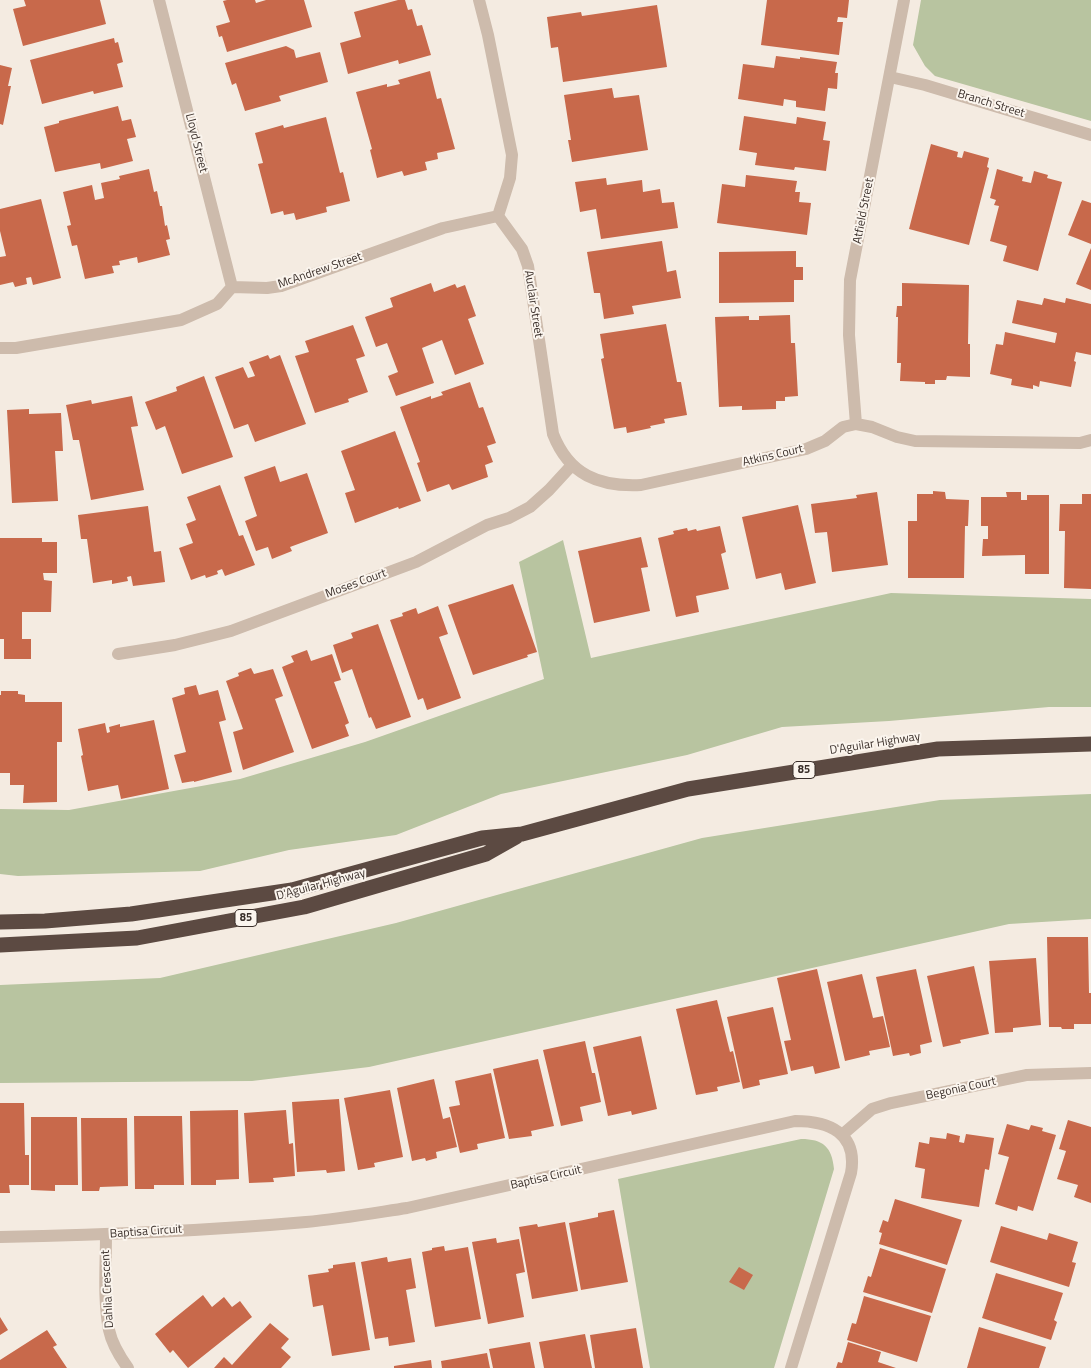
<!DOCTYPE html>
<style>
body{margin:0}
canvas{display:block;background:#f4ebe1}
</style>
<canvas width="1091" height="1368"></canvas>
<script>
const g = document.querySelector('canvas').getContext('2d');
g.lineJoin = 'round';
function paint(path, color) { g.fillStyle = color; g.fill(path, 'evenodd'); }
function trace(path, color, width, dash) { g.strokeStyle = color; g.lineWidth = width; g.lineCap = dash ? 'butt' : 'round'; g.setLineDash(dash || []); g.stroke(path); }
function label(font, color, halo, rows, align = 'center') {
  g.font = font + ' "Titillium Web",sans-serif'; g.lineWidth = 4; g.setLineDash([]); g.textBaseline = 'middle'; g.strokeStyle = halo; g.fillStyle = color; for (const [text, x, y, turn = 0] of rows) {
    g.save(); g.translate(x, y); g.rotate((+turn || 0) * Math.PI / 180); g.textAlign = isNaN(turn) ? turn : align; if (halo) g.strokeText(text, 0, 0); g.fillText(text, 0, 0); g.restore();
  }
}
paint(new Path2D(`
 M921,0H1091V121L935,76L925,66L913,45Z
 M563,540L591,658L891,593L1091,599V707H1049L889,721L782,727L687,755L501,794L396,835L289,850L200,871L18,876L0,874V809L69,810L240,779L365,742L544,679L519,562Z
 M1091,794V919L1009,924L369,1067L252,1081L0,1083V985L160,978L396,923L702,838L940,800Z
 M801,1139C823,1139 832,1147 834,1169L774,1368H650L618,1179Z`), '#b8c4a0');
paint(new Path2D(`
 M24,0H100L106,24L23,46L13,9L26,6Z
 M227,0H255L256,3L266,0H304L312,27L227,52L222,36L219,37L216,26L230,22L223,1Z
 M398,0H405L408,10L412,9L417,26L422,25L431,55L399,64L398,60L348,74L340,43L361,37L354,12Z
 M767,0H849L847,18L838,17L837,22H843L839,55L761,45Z
 M657,5L667,67L563,82L558,47L551,48L547,17L581,12L582,16Z
 M114,38L115,43L118,42L123,62L117,64L123,87L94,94L93,91L42,104L30,60Z
 M286,46L294,50L296,58L320,52L328,82L279,96L281,101L245,111L236,83L232,85L225,63Z
 M776,56L800,59V57L837,62L835,73H838L837,89L828,88L825,111L796,107V101L784,99L783,106L738,99L743,64L774,68Z
 M0,65L12,68L8,86H11L3,125L0,124Z
 M430,71L437,99L441,98L455,149L437,153L438,159L425,162L427,170L404,176L402,171L377,178L370,150L372,149L356,92L387,84V87L400,84L398,80Z
 M612,88L614,98L639,95L648,150L572,162L568,140H571L564,95Z
 M118,106L122,121L131,119L136,137L127,139L133,161L101,169L100,163L55,172L44,127L59,123V121Z
 M744,116L796,124L797,117L826,122L823,140L830,141L826,171L795,167L794,170L755,165L757,153L739,150Z
 M326,117L340,173L343,172L350,201L326,207L327,212L296,220L294,213L284,215L283,211L271,214L258,164L263,163L255,133L283,125L284,128Z
 M931,144L958,152L957,157L962,158L964,151L989,158L987,167L989,168L969,245L909,229Z
 M149,169L154,192L157,191L160,206H162L165,226L167,225L170,239L166,240L170,255L138,263L137,257L119,261L120,265L112,266L114,273L85,279L77,245L72,246L67,226L71,225L63,192L92,185L95,200L104,198L101,183L120,179L119,176Z
 M997,169L1023,177L1022,181L1031,183L1034,171L1048,175L1047,178L1062,182L1038,271L1003,261L1007,246L990,241L999,206L994,205L996,200L990,198Z
 M746,175L797,181L795,192H800L799,202L811,203L807,235L717,223L722,184L745,187Z
 M606,178L607,185L642,180L643,192L660,189L662,203L674,202L678,228L601,239L596,209L580,212L575,182Z
 M41,199L61,278L33,285L31,277L26,278L27,284L15,287L13,282L0,285V257L6,256L0,231V209Z
 M1082,200L1091,203V244L1068,235Z
 M662,241L667,272L676,270L681,298L632,306L634,314L604,319L600,293H594L587,252Z
 M1091,248V290L1076,284Z
 M796,251V267H803V280H794V302L719,303V252Z
 M431,283L434,292L455,284L457,288L465,285L476,316L468,319L484,364L455,375L442,340L422,348L434,383L396,396L388,376L398,372L387,343L376,347L365,317L393,307L390,298Z
 M902,283L969,285L968,344H970V377L947,376L946,380H935V384H925V382L900,381L901,363H897L898,317H896L897,306H902Z
 M1044,298L1065,303L1066,298L1091,304V355L1076,352L1074,361L1076,362L1071,387L1040,381L1039,387L1033,385V389L1011,385L1012,379L990,374L996,344L1003,345L1005,332L1055,343L1057,333L1012,323L1017,300L1042,305Z
 M790,315L791,343H795L798,396L785,397V401H776V409L742,410V406L719,407L715,317L749,316V320H759V316Z
 M666,324L677,382H681L687,415L664,419L665,423L650,426L651,428L627,433L626,427L614,429L601,359L604,358L600,334Z
 M353,325L365,356L356,359L368,392L348,399L349,402L315,413L295,356L309,352L305,341Z
 M268,355L270,359L280,355L306,424L255,442L248,424L234,429L215,377L243,367L248,378L255,376L249,362Z
 M204,376L233,457L182,474L165,426L156,430L145,402L177,391L176,387Z
 M470,382L479,408L483,407L496,443L487,446L493,462L485,465L488,477L452,490L449,484L427,492L417,463L420,462L400,407L431,396V399L443,395L441,392Z
 M132,396L138,426L131,427L144,490L91,500L79,440H73L66,405L91,400L92,404Z
 M29,409V414L61,413L63,451H55L58,501L12,503L7,410Z
 M395,431L421,501L399,509L398,507L355,523L345,493L355,490L341,451Z
 M275,466L280,482L307,473L328,533L290,547L292,551L272,559L268,547L256,551L245,521L257,516L244,477Z
 M220,485L239,536L243,535L255,565L225,576L222,569L217,571L218,574L206,578L205,575L191,580L179,548L193,543L186,524L196,520L187,497Z
 M933,491L945,492L946,499L969,500L968,526H965L964,578H908V521H917V494H933Z
 M877,492L888,565L832,572L827,532L815,533L811,504L857,498L856,495Z
 M1006,492H1021V500H1027V495H1049V574H1025V555L982,556L983,539H988V526H981V497H1007Z
 M1082,494H1091V589L1064,588L1065,531H1059L1060,504H1082Z
 M798,505L816,583L785,590L781,573L756,579L742,517Z
 M148,506L154,552L161,551L165,582L133,586L131,576L127,577L128,581L112,584V580L93,583L87,539H81L78,515Z
 M720,526L726,552L721,554L729,589L696,596L699,612L676,617L658,538L674,534L673,531L687,528L688,531L696,529L697,531Z
 M641,537L648,567L641,568L650,611L594,623L578,551Z
 M0,538H42V542H57V573H43L44,580L52,581L51,612H22V639H31V659H4V639H0Z
 M513,584L537,652L527,655L528,657L473,675L448,605Z
 M438,606L448,634L439,637L461,698L427,710L423,698L418,700L390,620L403,616L402,613L416,608L418,614Z
 M378,624L411,717L376,729L371,717L369,718L352,669L342,673L333,645L353,638L351,633Z
 M307,650L311,661L332,654L341,680L334,682L349,723L345,725L349,736L312,749L282,667L294,662L291,656Z
 M251,668L254,674L273,669L283,696L275,699L294,752L243,770L233,732L243,729L226,681L239,676L238,673Z
 M196,685L199,695L218,690L226,720L219,722L232,772L194,782V781L182,783L174,755L186,752L172,698L185,694L184,688Z
 M1,691H18V694L25,695V702H62V742H57V802L23,803L24,785H10V773H0V695H1Z
 M154,720L169,789L121,799L118,785L88,791L81,756L83,755L78,729L105,723L107,733L110,732L109,727L120,724V727Z
 M1047,937H1088L1089,993H1091V1024H1074V1029H1062L1061,1027H1049Z
 M1036,958L1041,1025L1013,1028V1032L995,1033L989,961Z
 M974,966L989,1034L960,1040L961,1043L943,1047L927,976Z
 M817,969L840,1068L815,1074L813,1066L791,1071L784,1041L791,1040L777,978Z
 M916,969L932,1042L920,1045L921,1053L910,1056L909,1053L893,1056L876,977Z
 M862,974L873,1018L883,1016L890,1047L869,1051L870,1055L845,1061L827,982Z
 M717,1000L730,1052L733,1051L740,1082L717,1087L718,1091L696,1095L676,1009Z
 M773,1007L788,1074L759,1080L760,1085L743,1089L727,1017Z
 M641,1036L657,1109L632,1115L631,1111L608,1116L593,1047Z
 M585,1041L592,1073H595L601,1102L580,1107L583,1121L561,1126L543,1050Z
 M538,1059L554,1126L531,1131L532,1136L509,1139L493,1069Z
 M491,1073L505,1138L477,1144L478,1149L460,1153L449,1107L460,1105L455,1081Z
 M434,1079L443,1119L450,1117L457,1147L436,1152L437,1158L426,1161L425,1158L412,1161L397,1088Z
 M390,1090L403,1157L374,1163L375,1167L358,1170L344,1098Z
 M339,1099L345,1171L327,1173L326,1170L297,1172L292,1102Z
 M0,1103H24L25,1155H29V1185H9L10,1193H0Z
 M238,1110L239,1179L216,1180V1185H191L190,1111Z
 M286,1110L289,1144L293,1143L295,1176L273,1178L274,1182L249,1183L244,1113Z
 M134,1116H182L184,1185H154V1189H135Z
 M31,1117H77L78,1185H55V1191L31,1190Z
 M81,1118H127L128,1186L100,1187L99,1191H82Z
 M1068,1120L1091,1127V1203L1074,1197L1078,1185L1057,1179L1066,1151L1059,1149Z
 M1007,1124L1029,1130L1031,1125L1043,1128L1042,1131L1056,1135L1033,1211L1018,1206L1017,1211L995,1204L1009,1157L998,1154Z
 M947,1133L960,1136L959,1142L964,1143L966,1134L994,1138L989,1170L985,1169L979,1207L921,1198L925,1169L915,1167L919,1142L929,1144L930,1137L946,1139Z
 M895,1199L962,1220L947,1265L879,1244L882,1233L879,1232L883,1220L888,1222Z
 M614,1210L628,1282L581,1290L569,1223L598,1217V1213Z
 M565,1222L578,1291L532,1299L519,1227L537,1224L538,1227Z
 M1001,1226L1047,1240L1049,1233L1078,1242L1072,1262L1076,1263L1069,1287L990,1262Z
 M496,1238L497,1243L519,1239L525,1272L516,1274L524,1317L488,1324L472,1242Z
 M444,1246L445,1251L468,1247L481,1319L435,1327L422,1252L432,1250V1248Z
 M880,1248L946,1269L932,1313L863,1292L868,1276L871,1277Z
 M387,1257L388,1262L411,1258L416,1288L406,1290L415,1342L389,1346L388,1337L375,1339L361,1262Z
 M355,1262L370,1350L332,1356L323,1305L313,1307L308,1275L329,1272L328,1269L333,1268V1265Z
 M739,1267L753,1275L744,1290L729,1282Z
 M996,1273L1063,1293L1054,1320L1057,1322L1051,1340L982,1318Z
 M203,1295L212,1307L224,1297L232,1307L240,1301L252,1317L188,1368L173,1350L170,1353L155,1334Z
 M864,1296L931,1316L917,1362L847,1340L852,1323L856,1324Z
 M0,1317L8,1330L0,1335Z
 M270,1323L289,1339L281,1348L291,1357L281,1368H214L224,1357L232,1365Z
 M979,1327L1046,1347L1039,1368H967Z
 M636,1328L643,1368H595L590,1335Z
 M47,1330L57,1345L53,1347L67,1368H0V1360Z
 M585,1334L592,1368H544L539,1342Z
 M530,1342L535,1368H493L489,1349Z
 M848,1342L881,1352L878,1362L896,1368H836L838,1362L842,1363Z
 M487,1353L490,1368H442L441,1361Z
 M431,1360L432,1368H394V1366Z`), '#c8694b');
trace(new Path2D(`
 M159,0L232,287
 M479,0L488,35L512,155L510,178L498,216L522,249L528,266L553,434C569,475 599,487 641,485L806,449L825,441L843,427L856,424L872,427L897,437L915,441L1080,443L1091,440
 M890,77L925,85L1091,135
 M0,348H16L181,320L217,304L232,287L267,288L281,286L443,228L498,216
 M856,424L849,335L850,280L904,0
 M118,654L175,645L231,631L416,562L487,525L509,518L530,507L549,490L572,465
 M842,1135L872,1109L891,1103L1026,1075L1091,1073
 M106,1235C106,1266 103,1299 109,1330C112,1344 120,1357 128,1368
 M0,1237C102,1235 204,1231 306,1222C340,1219 374,1213 407,1208L795,1121C829,1121 858,1133 851,1173L791,1368`), '#cdbbac', 12);
trace(new Path2D(`
 M0,922L45,921L131,914L292,890L482,838L522,834L688,789L938,749L1091,744
 M0,945L137,938L304,907L486,854L516,837`), '#5c4a42', 15);
for (const [x, y, w] of [
 [804,770,22],
 [246,918,22]
]) { const box = new Path2D(); box.roundRect(x - w / 2, y - 8.5, w, 17, 4); g.fillStyle = '#fbf5ee'; g.fill(box); trace(box, '#3b302b', 1); }
label('bold 11px', '#3b302b', null, [
 ["85",804,770],
 ["85",246,918]
]);
label('12px', '#3b302b', '#fbf5ee', [
 ["Branch Street",991,104,17],
 ["Lloyd Street",196,143,76],
 ["Atfield Street",864,211,-79],
 ["McAndrew Street",320,271,-19],
 ["Auclair Street",533,304,81],
 ["Atkins Court",773,456,-13],
 ["Moses Court",356,584,-20],
 ["D'Aguilar Highway",875,744,-9],
 ["D'Aguilar Highway",321,885,-15],
 ["Begonia Court",961,1089,-12],
 ["Baptisa Circuit",546,1178,-13],
 ["Baptisa Circuit",146,1232,-4],
 ["Dahlia Crescent",108,1289,-93]
]);
</script>
